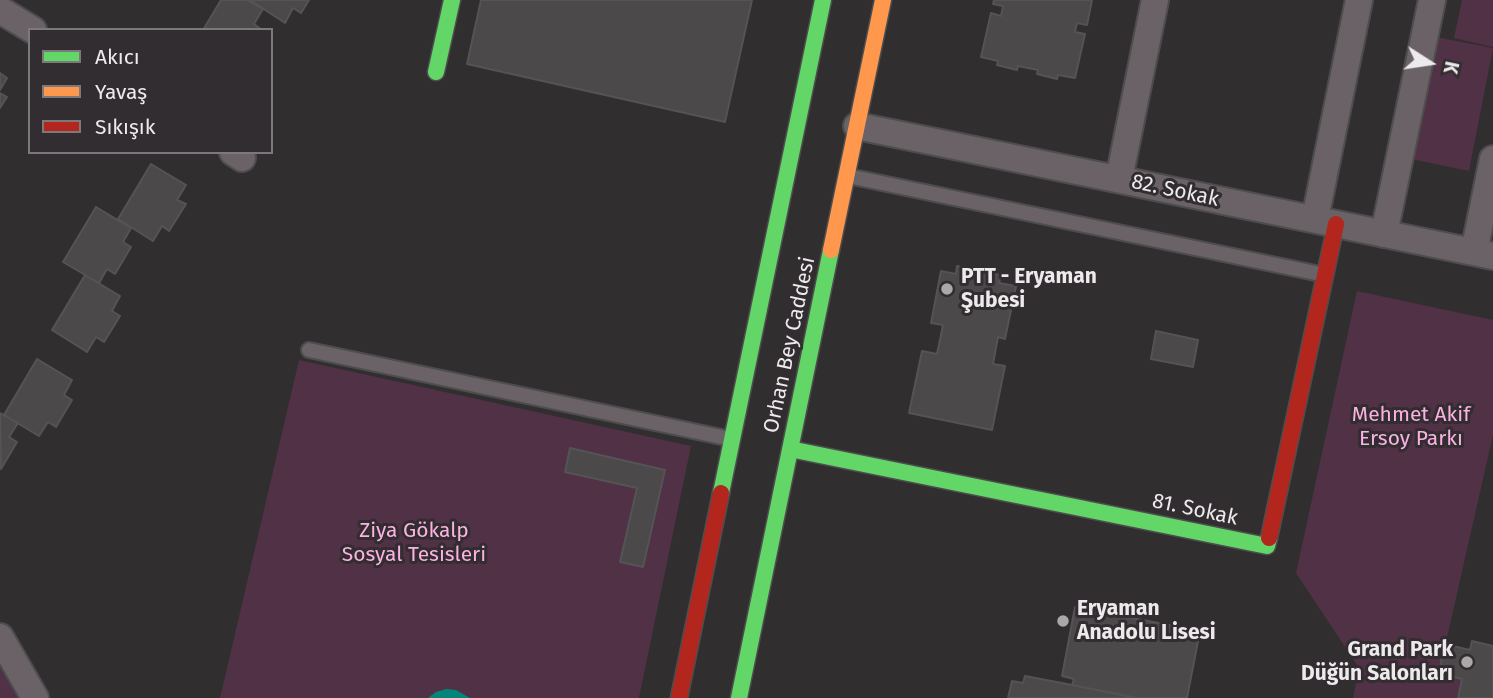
<!DOCTYPE html>
<meta charset="utf-8">
<style>
body{margin:0}
#map{position:relative;width:1493px;height:698px;overflow:hidden;background:#312e30;font-family:"Fira Sans",sans-serif}
canvas{display:block}
.legend{position:absolute;left:28px;top:28px;width:245px;height:126px;box-sizing:border-box;background:#322d30;border:2px solid #7d797b;margin:0;padding:9px 12px;list-style:none;font-size:21px;color:#edeaec}
.legend li{display:flex;align-items:center;gap:14px;height:35px}
.legend b{width:35px;border:2px solid #7d797b}
.north{position:absolute;left:1395px;top:28px;width:70px;height:70px;-webkit-text-stroke:5px #322d30;paint-order:stroke;rotate:102deg;font-size:19px;font-weight:700;line-height:28px;text-align:center;color:#edeaec}
.north::after{content:'';display:block;margin:auto;width:24px;height:32px;background:#edeaec;clip-path:polygon(50% 0,100% 100%,50% 72%,0 100%)}
</style>
<div id="map">
<canvas width="1493" height="698"></canvas>
<ul class="legend">
<li><b style="height:9px;background:#63d668"></b>Akıcı</li>
<li><b style="height:9px;background:#ff974d"></b>Yavaş</li>
<li><b style="height:9px;background:#b3261e"></b>Sıkışık</li>
</ul>
<div class="north">K</div>
</div>
<script>
const g = document.querySelector('canvas').getContext('2d');
g.lineJoin = 'round';
function paint(path, color) { g.fillStyle = color; g.fill(path, 'evenodd'); }
function trace(path, color, width, dash) { g.strokeStyle = color; g.lineWidth = width; g.lineCap = dash ? 'butt' : 'round'; g.setLineDash(dash || []); g.stroke(path); }
function label(font, color, halo, rows, align = 'center') {
  g.font = font + ' "Fira Sans",sans-serif'; g.lineWidth = 6; g.setLineDash([]); g.textBaseline = 'middle'; g.strokeStyle = halo; g.fillStyle = color; for (const [text, x, y, turn = 0] of rows) {
    g.save(); g.translate(x, y); g.rotate((+turn || 0) * Math.PI / 180); g.textAlign = isNaN(turn) ? turn : align; if (halo) g.strokeText(text, 0, 0); g.fillText(text, 0, 0); g.restore();
  }
}
paint(new Path2D(`
 M1462,0H1493V47L1454,38Z
 M1430,36L1493,48L1469,171L1406,158Z
 M1357,291L1493,320V435L1439,673L1462,679L1458,698H1353L1359,668L1296,573Z
 M299,360L691,446L639,698H220Z
 M0,658L23,698H0Z`), '#503146');
paint(new Path2D(`
 M446,689L456,690L470,698H428L436,692Z`), '#04857b');
const building = new Path2D(`
 M221,0H247L263,9L254,24L262,30H203Z
 M250,0H309L301,13L293,8L285,23Z
 M481,0H752L725,122L467,64Z
 M994,0H1092L1087,25L1077,23L1075,32L1085,34L1075,78L1058,75L1057,79L1037,74L1038,70L1018,66L1017,70L997,65L998,61L981,57L991,13L1001,16L1003,6L993,4Z
 M0,73L7,78L0,90Z
 M0,93L7,97L0,108Z
 M151,164L186,185L177,200L186,204L169,231L162,226L153,241L118,219Z
 M96,207L131,228L123,242L131,247L115,274L107,269L99,283L63,262Z
 M957,266L1001,275L999,283L1016,286L1005,339L998,337L993,364L1005,366L992,430L909,413L922,351L937,354L943,325L931,323L941,271L956,274Z
 M85,275L120,296L112,311L120,316L104,342L96,337L87,352L52,330Z
 M1156,331L1198,340L1193,367L1151,359Z
 M37,359L72,380L64,395L72,400L56,427L48,422L39,436L4,415Z
 M0,413L18,423L9,437L17,442L1,469Z
 M570,448L665,470L643,567L620,562L637,488L565,472Z
 M1075,607L1200,631L1187,698H1137L1072,685L1074,679L1062,676Z
 M1472,641L1493,646V698H1458L1462,679L1439,674L1444,644L1470,650Z
 M1025,676L1072,685L1137,698H1008L1012,681L1023,683Z`);
paint(building, '#4c494a');
trace(building, '#555355', 2);
const lane = new Path2D(`
 M848,176L1325,275
 M309,350L731,439`);
const street = new Path2D(`
 M0,10L33,30
 M857,126L1493,256
 M233,152L242,158
 M1119,179L1155,0
 M1315,219L1359,0
 M1384,234L1432,0
 M1474,252L1493,159
 M0,637L35,698`);
const fast = new Path2D(`
 M436,72L452,0
 M790,449L1267,546L1269,538
 M721,493L823,0
 M739,698L831,250`);
const slow = new Path2D(`
 M831,250L883,0`);
const jam = new Path2D(`
 M1269,538L1336,224
 M679,698L721,493`);
trace(lane, '#4e4d4e', 18);
trace(street, '#4e4d4e', 30);
trace(fast, '#4e4d4e', 19);
trace(slow, '#4e4d4e', 19);
trace(jam, '#4e4d4e', 19);
trace(lane, '#6a6267', 14);
trace(street, '#6a6267', 26);
trace(fast, '#63d668', 16);
trace(slow, '#ff974d', 16);
trace(jam, '#b3261e', 16);
for (const [x, y, r, color] of [
 [947,289,7,"#aba8aa"],
 [1063,621,7,"#aba8aa"],
 [1467,662,7,"#aba8aa"]
]) { const dot = new Path2D(); dot.arc(x, y, r, 0, 2 * Math.PI); g.fillStyle = color; g.fill(dot); trace(dot, '#322d30', 2.5); }
label('21px', '#edeaec', '#322d30', [
 ["82. Sokak",1175,191,12],
 ["Orhan Bey Caddesi",790,345,-78],
 ["81. Sokak",1195,510,12]
]);
label('bold 21px', '#edeaec', '#322d30', [
 ["PTT - Eryaman",961,277],
 ["Şubesi",961,301],
 ["Eryaman",1077,609],
 ["Anadolu Lisesi",1077,633],
 ["Grand Park",1453,650,"right"],
 ["Düğün Salonları",1453,674,"right"]
], 'left');
label('21px', '#fcb1e2', '#322d30', [
 ["Mehmet Akif",1411,415],
 ["Ersoy Parkı",1411,439],
 ["Ziya Gökalp",414,531],
 ["Sosyal Tesisleri",414,555]
]);
</script>
